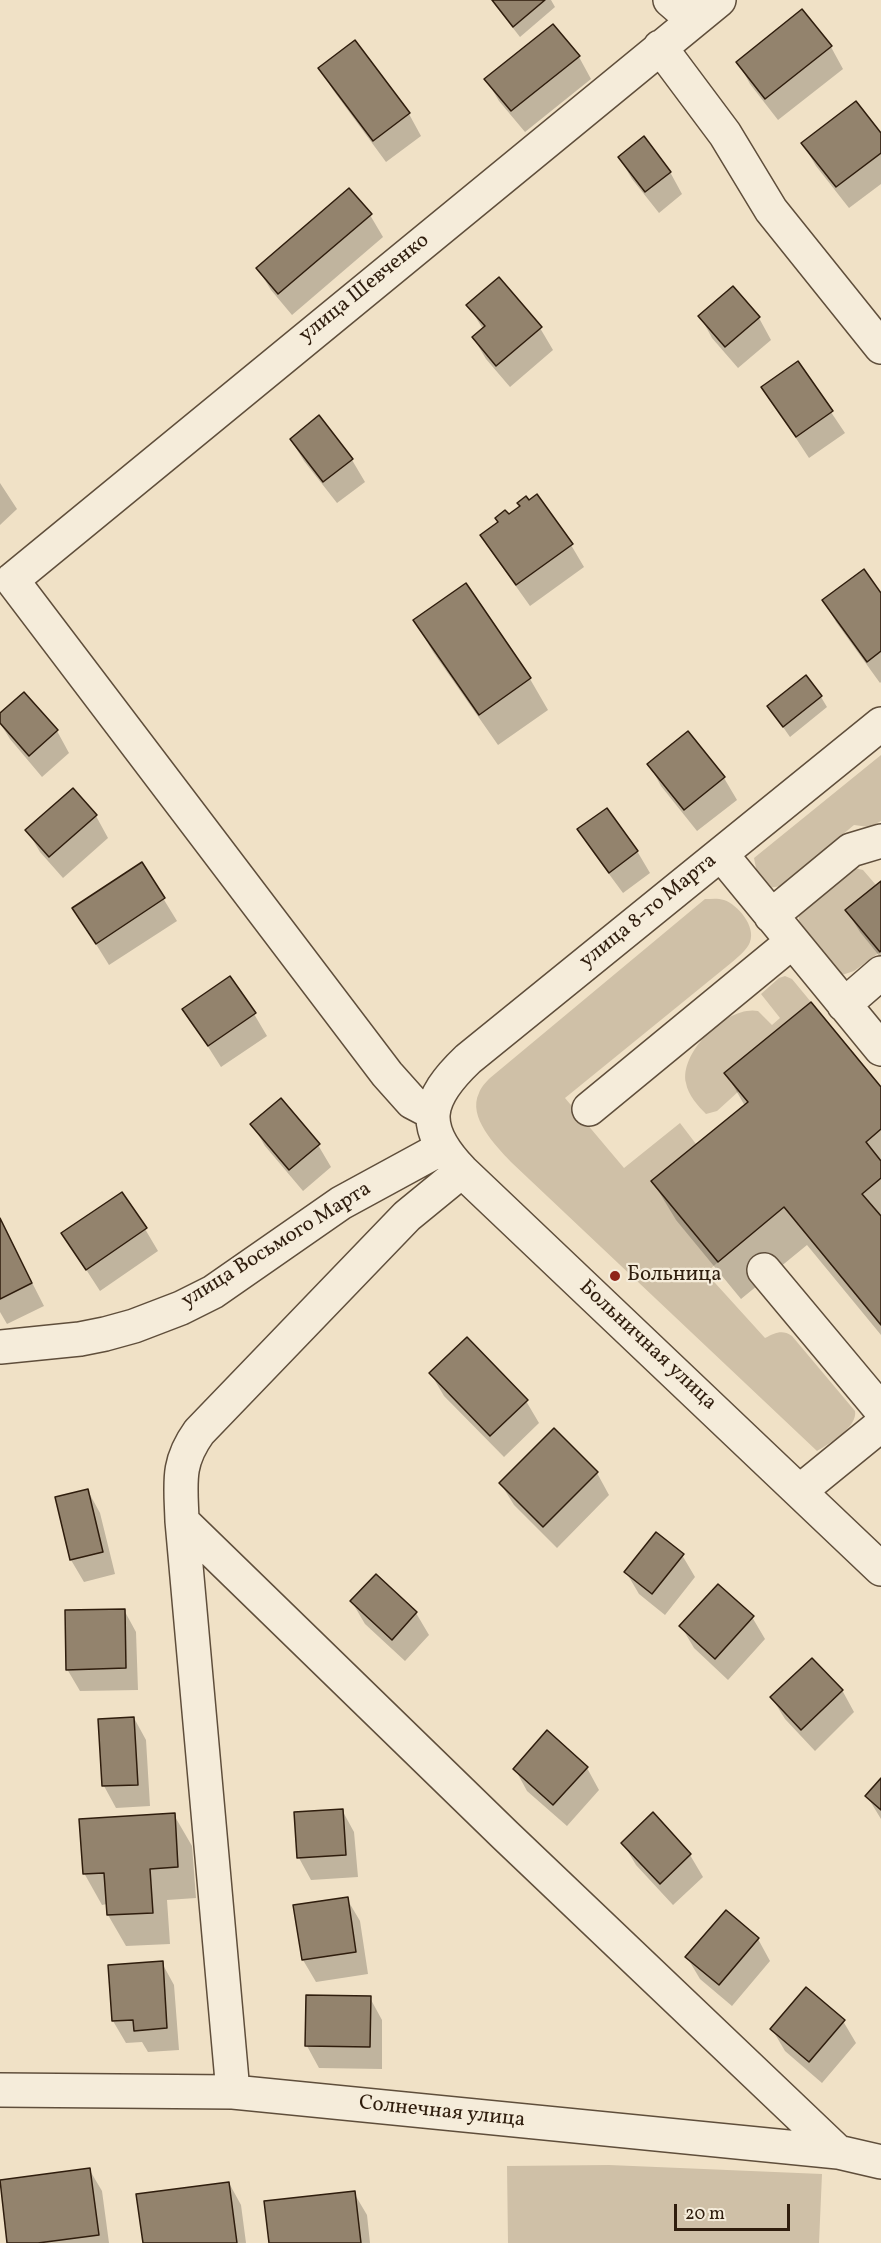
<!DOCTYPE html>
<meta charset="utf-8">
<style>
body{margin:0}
#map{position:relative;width:881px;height:2243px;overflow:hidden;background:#f0e1c6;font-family:Vollkorn,serif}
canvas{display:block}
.scale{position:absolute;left:674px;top:2204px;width:116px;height:27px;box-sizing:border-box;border:3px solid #2f1d0d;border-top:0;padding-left:8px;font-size:18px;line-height:21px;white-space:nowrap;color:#2f1d0d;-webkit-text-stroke:4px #f5ecda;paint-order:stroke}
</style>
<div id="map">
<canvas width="881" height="2243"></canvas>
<div class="scale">20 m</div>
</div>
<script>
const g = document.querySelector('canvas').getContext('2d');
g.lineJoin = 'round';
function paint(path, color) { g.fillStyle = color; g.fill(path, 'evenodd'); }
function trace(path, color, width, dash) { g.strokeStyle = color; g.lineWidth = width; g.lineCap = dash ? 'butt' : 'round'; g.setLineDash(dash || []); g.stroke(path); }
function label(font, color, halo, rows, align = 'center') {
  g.font = font + ' Vollkorn,serif'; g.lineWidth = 4.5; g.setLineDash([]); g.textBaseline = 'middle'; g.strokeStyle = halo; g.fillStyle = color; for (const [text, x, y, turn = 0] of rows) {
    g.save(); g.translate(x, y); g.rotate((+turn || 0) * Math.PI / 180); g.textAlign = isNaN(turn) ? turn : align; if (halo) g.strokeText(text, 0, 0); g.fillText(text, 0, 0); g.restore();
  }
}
paint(new Path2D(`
 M881,755V821L869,827L854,825L781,886L769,888L757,873L754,858Z
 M855,868L863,870L876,885L845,910L880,952L854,971L842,975C834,971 800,928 799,920C798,916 799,914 801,911Z
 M705,899C711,899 718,898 724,900C738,905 756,926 750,942C747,950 738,957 731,963L565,1098L624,1168L680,1123L696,1144L718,1262L706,1273L765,1338C775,1333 782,1329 792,1336L855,1411C858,1427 829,1444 817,1451L511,1162C496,1146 467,1117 479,1093C481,1087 486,1082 490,1078Z
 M785,976L792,979L811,1002L724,1073L739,1091L717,1111L706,1114C698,1106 688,1095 686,1083C679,1052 728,1005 758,1011L772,1025L780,1018L761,994L779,978Z
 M609,2165L822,2174L819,2243H508L507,2166Z`), '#cfc0a7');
paint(new Path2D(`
 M491,0H551L555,7L520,37Z
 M553,26L579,57L591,79L525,132L499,101L486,79Z
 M831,47L843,69L778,120L750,84L738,62Z
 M320,68L409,114L421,136L386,162L333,90Z
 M881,135V184L849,208L816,166L803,144Z
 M619,157L670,172L682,194L659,213L632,179Z
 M370,215L383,237L292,315L271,290L258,269Z
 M468,305L540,328L553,350L510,387L486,359L473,337L483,329Z
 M700,316L759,318L771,340L738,368L712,338Z
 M798,363L845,433L809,458L763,388Z
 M291,440L352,460L365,482L337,503L304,461Z
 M0,483L17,509L0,525Z
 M536,496L571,545L584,567L530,606L495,557L482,535Z
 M881,595V682L880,683L836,622L824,601Z
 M415,621L530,679L548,710L498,745L433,652Z
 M821,697L827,707L790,737L769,707Z
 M0,715L57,731L69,753L42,777L10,739L0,723Z
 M688,733L724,778L737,800L697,831L661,786L649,764Z
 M73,790L96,816L108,838L63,878L40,852L27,830Z
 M579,830L637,851L650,873L623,893L592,851Z
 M142,864L177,921L109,965L74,909Z
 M881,882V958L860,932L847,911Z
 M184,1009L254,1014L267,1036L221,1067Z
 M726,1073L881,1090V1335L807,1245L741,1299L676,1220L653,1182L745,1106Z
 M252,1124L318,1145L331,1167L303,1191L265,1146Z
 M0,1220L44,1306L7,1324L0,1312Z
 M145,1229L158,1251L100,1291L63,1234Z
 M431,1374L526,1401L539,1423L504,1457L444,1396Z
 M597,1473L609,1495L557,1548L514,1505L501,1484Z
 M88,1491L100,1513L115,1574L84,1582L71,1560Z
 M682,1555L695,1577L665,1615L639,1594L626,1572Z
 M352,1602L416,1613L429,1635L405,1661L365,1624Z
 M124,1610L136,1632L138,1690L80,1691L67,1669Z
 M752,1617L765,1639L728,1680L694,1648L681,1626Z
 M842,1690L854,1712L815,1751L785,1719L772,1698Z
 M134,1718L146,1740L150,1806L116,1808L104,1786L100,1720Z
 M587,1768L599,1790L567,1826L527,1791L515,1769Z
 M881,1780V1819L867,1796Z
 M342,1810L354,1832L358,1877L311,1880L299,1858L295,1813Z
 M174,1815L192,1846L196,1898L167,1900L170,1944L126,1946L108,1915L107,1904L102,1905L84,1873Z
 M623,1843L690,1855L703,1877L673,1905L636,1865Z
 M347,1899L360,1921L368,1974L316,1982L303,1960L295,1906Z
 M726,1912L758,1939L770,1961L732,2006L700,1979L687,1957Z
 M162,1963L174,1985L179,2050L148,2052L142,2042L126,2043L113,2021Z
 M370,1998L382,2020V2069L319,2068L307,2046Z
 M843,2021L856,2043L822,2083L785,2051L772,2029Z
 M89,2169L102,2191L109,2243H8L0,2181Z
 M229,2183L241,2205L246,2243H144Z
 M354,2193L367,2215L370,2243H270Z`), '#0003');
const building = new Path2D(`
 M492,0H545L513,27Z
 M802,9L832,46L765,99L736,62Z
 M553,24L580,56L511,111L484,79Z
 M355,40L410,113L373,141L318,68Z
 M856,101L881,133V153L836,187L801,143Z
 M644,136L671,172L645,192L618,157Z
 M349,188L372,214L278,294L256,268Z
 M499,277L542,327L496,366L472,337L485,326L466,305Z
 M733,286L760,317L725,347L698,316Z
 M798,361L833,411L796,437L761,387Z
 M319,415L353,459L323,482L290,439Z
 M537,494L573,544L516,585L480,535L498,522L495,518L505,510L509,514L520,506L517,503L526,496L529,500Z
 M864,569L881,593V651L867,662L822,600Z
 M466,583L531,678L479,715L413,620Z
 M806,675L822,696L783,727L767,706Z
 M24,692L58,730L29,756L0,723V713Z
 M688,731L725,777L684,810L647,764Z
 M73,788L97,815L49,857L25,830Z
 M607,808L638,851L609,873L577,829Z
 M142,862L165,898L96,944L72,908Z
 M881,881V950L880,952L845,910Z
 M230,976L256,1013L208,1046L182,1009Z
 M811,1002L881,1087V1129L866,1142L881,1161V1178L862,1194L881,1216V1325L784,1207L718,1262L651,1181L748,1102L724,1073Z
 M281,1098L320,1144L289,1170L250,1124Z
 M122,1192L147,1228L86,1270L61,1233Z
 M0,1218L32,1283L0,1299Z
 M467,1337L528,1400L490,1436L429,1373Z
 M554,1428L598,1472L543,1527L499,1483Z
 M88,1489L103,1552L70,1560L55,1497Z
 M656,1532L684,1554L652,1594L624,1572Z
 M376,1574L417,1612L392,1640L350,1601Z
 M718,1584L754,1616L715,1659L679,1626Z
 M125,1609L126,1668L66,1670L65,1610Z
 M812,1658L843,1690L801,1730L770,1697Z
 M134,1717L138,1785L102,1786L98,1719Z
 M547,1730L588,1767L553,1805L513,1769Z
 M881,1778V1810L865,1796Z
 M343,1809L346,1855L297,1858L294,1812Z
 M653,1812L691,1854L660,1884L621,1843Z
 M175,1813L178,1867L150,1869L153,1913L107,1915L104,1873L83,1874L79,1819Z
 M348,1897L356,1952L302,1960L293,1905Z
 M726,1910L759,1938L719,1985L685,1957Z
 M163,1961L167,2028L134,2031L133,2020L112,2021L108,1965Z
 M806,1987L845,2020L809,2062L770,2029Z
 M306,1995L371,1996L370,2047L305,2046Z
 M90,2168L99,2235L38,2243H7L0,2180Z
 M229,2182L237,2243H143L136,2194Z
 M355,2191L361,2243H269L264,2201Z`);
paint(building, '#93836d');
trace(building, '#2f1d0d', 1.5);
const minor = new Path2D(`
 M670,0L693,20
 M660,47L725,134L771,210L881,347
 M12,580L719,0
 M12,580L387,1074L412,1102L433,1113
 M881,724L468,1059C425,1100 420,1127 462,1171L881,1569
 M721,854L881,1049
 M771,916L851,850L881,841
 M844,1005L881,973
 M589,1109L792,942
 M462,1171L407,1216L199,1432C176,1464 181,1484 182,1521L505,1835L838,2152
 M764,1270L881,1410
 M0,1347L80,1339L105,1334L134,1326L181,1308L213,1292L341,1203L442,1148
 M800,1491L881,1425
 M182,1521L233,2092
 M0,2090L233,2092L838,2152L881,2162`);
trace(minor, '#5f4e3b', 36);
trace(minor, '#f5ecda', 33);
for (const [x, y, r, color] of [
 [615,1276,6,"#8f2418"]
]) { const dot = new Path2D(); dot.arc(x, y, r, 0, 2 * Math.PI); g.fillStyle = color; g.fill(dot); trace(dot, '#f5ecda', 2); }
label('21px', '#2f1d0d', '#f5ecda', [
 ["улица Шевченко",365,289,-39],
 ["улица 8-го Марта",649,912,-39],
 ["улица Восьмого Марта",277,1246,-32],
 ["Больничная улица",647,1346,43],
 ["Солнечная улица",442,2113,6]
]);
label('21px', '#2f1d0d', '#f5ecda', [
 ["Больница",627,1276]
], 'left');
</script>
